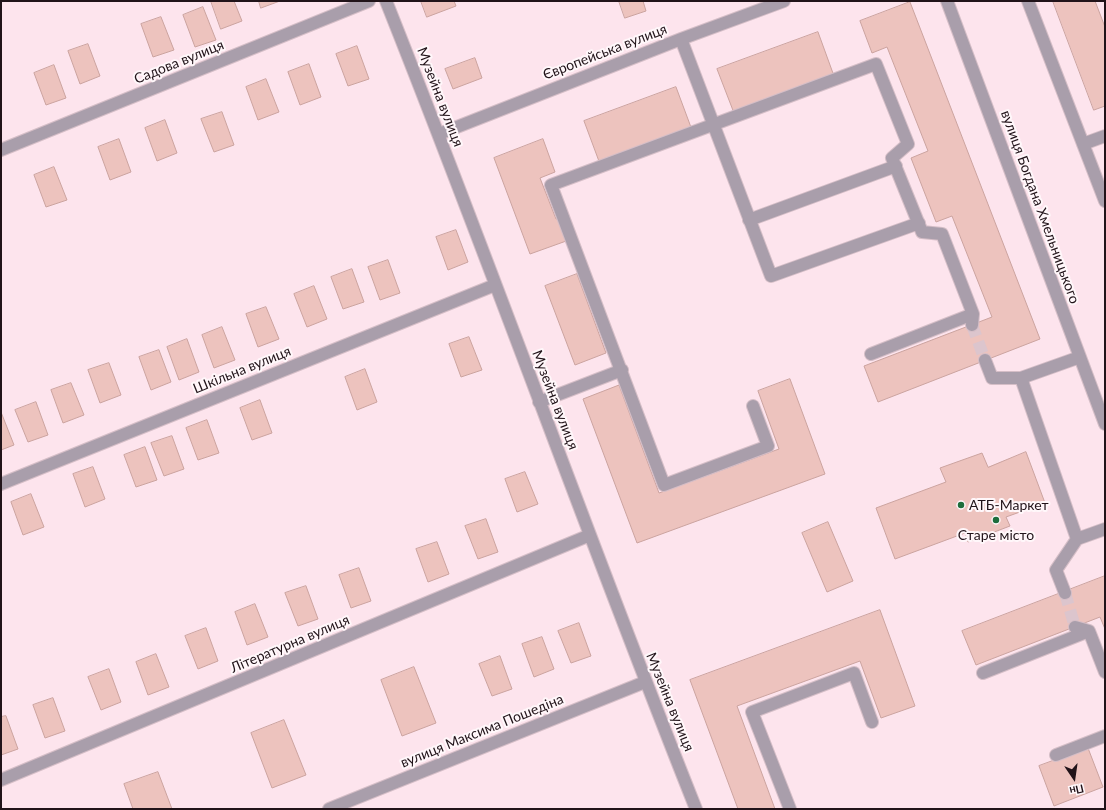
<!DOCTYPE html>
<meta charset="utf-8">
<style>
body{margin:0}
#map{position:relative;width:1106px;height:810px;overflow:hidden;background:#fde4ed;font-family:Lato,sans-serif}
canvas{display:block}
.frame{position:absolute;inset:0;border:2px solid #211319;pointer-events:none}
.north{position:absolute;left:1054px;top:758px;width:40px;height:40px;-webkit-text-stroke:3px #fff7fa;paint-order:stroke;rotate:167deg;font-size:11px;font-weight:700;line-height:16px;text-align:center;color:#211319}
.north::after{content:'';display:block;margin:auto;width:14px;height:18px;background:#211319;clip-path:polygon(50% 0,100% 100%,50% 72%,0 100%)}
</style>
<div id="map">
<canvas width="1106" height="810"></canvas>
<div class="frame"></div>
<div class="north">Пн</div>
</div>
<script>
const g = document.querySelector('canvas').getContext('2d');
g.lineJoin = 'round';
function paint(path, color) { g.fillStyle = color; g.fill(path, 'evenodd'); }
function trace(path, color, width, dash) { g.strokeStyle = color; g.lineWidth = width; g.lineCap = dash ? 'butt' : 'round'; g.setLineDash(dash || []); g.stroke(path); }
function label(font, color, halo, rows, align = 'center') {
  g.font = font + ' Lato,sans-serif'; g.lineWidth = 4; g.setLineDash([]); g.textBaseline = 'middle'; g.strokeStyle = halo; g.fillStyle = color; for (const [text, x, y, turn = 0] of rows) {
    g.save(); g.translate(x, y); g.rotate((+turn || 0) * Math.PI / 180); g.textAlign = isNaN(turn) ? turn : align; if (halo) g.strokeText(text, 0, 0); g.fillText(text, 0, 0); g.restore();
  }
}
const building = new Path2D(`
 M211,1H234L242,21L221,29Z
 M259,1H280L261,8Z
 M421,1H454L456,6L427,17Z
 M619,1H643L646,11L625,18Z
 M1053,1H1095L1105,27V106L1094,110Z
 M910,2L1040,339L878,402L864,366L992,317L952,216L936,222L911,158L928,151L887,47L872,53L860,21Z
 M203,7L216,40L195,47L183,15Z
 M161,17L174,50L153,57L141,24Z
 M818,32L834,76L734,113L717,69Z
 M88,44L100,76L80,84L68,51Z
 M357,46L369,79L348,86L336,54Z
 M475,58L482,78L453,89L445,69Z
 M309,64L321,97L300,105L288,72Z
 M54,65L66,98L46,105L34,73Z
 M266,79L279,112L258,120L246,87Z
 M676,87L692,130L600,164L584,121Z
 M222,112L234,145L214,152L201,119Z
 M165,120L177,153L157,161L145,128Z
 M119,139L131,172L110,180L98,147Z
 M543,139L555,172L540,178L556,219L561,217L569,240L530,254L494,158Z
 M54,167L67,200L46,207L34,175Z
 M456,230L468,262L448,270L436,237Z
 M388,260L400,293L380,300L368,267Z
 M352,269L364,302L343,309L331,277Z
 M577,274L606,353L575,365L545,286Z
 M314,286L327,319L307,327L294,294Z
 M266,307L279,339L258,347L246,314Z
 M222,327L235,360L214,368L202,335Z
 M469,337L482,370L461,377L449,344Z
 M187,339L199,372L179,380L167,347Z
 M159,350L171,382L151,390L139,357Z
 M109,363L121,395L100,403L88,370Z
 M365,369L377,402L357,410L345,377Z
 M790,379L825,474L637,543L583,399L619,385L659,493L779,449L758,391Z
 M71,383L84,415L63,423L51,390Z
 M260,400L272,433L252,440L240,408Z
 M36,402L48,435L28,442L15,410Z
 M1,412L14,445L1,450Z
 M207,420L219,453L198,460L186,428Z
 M172,436L184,469L164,476L151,443Z
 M145,447L157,480L136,487L124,455Z
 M1026,452L1045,503L1006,517L1010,526L968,542L965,533L895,559L876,508L946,482L940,468L982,453L988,467Z
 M93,467L105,499L85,507L73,474Z
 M525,472L538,504L517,512L505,479Z
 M31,494L44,527L23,535L11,502Z
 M486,519L498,552L478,559L465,526Z
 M828,522L853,581L827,592L802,533Z
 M437,542L449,574L428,582L416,549Z
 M359,568L371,601L351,608L339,575Z
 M1105,576V629L1100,617L976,665L962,631Z
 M306,586L318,619L298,626L285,593Z
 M255,604L268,637L247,645L235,612Z
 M880,610L915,706L881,718L860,661L737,706L775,809H738L690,680Z
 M579,623L591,656L571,663L558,631Z
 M206,628L218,661L198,669L185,636Z
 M542,637L554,669L534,677L522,644Z
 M156,654L169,687L148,695L136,662Z
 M500,656L512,689L492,696L479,664Z
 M414,667L436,723L402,736L381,680Z
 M109,669L121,702L101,710L88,677Z
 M53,698L65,731L45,738L33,705Z
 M6,716L18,749L1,755V717Z
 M284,720L306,775L272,788L251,733Z
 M1088,748L1103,787L1054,806L1039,766Z
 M158,772L172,809H133L124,784Z`);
paint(building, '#edc3be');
trace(building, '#cba39f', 1);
trace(new Path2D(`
 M972,325L985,360
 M1065,593L1075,627`), '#dcc5cd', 12, [12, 6]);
const minor = new Path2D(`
 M386,1C493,269 589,541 696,809
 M947,1L1105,424
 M1028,1L1105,201
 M681,39L771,276L919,223
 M439,134L681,39L784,1
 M1083,144L1105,136
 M1,150L369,1
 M749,220L896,166
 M871,354L973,314
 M985,360L992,378H1021L1077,539
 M1021,378L1080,357
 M539,402L622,370
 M753,406L768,446L664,485L551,185L876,64L908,144L892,158L922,232L942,234L973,314L972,325
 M1,484L495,285
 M1065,593L1056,570L1077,539L1105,529
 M1075,627L1089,631L1105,672
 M983,673L1089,631
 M1056,755L1105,736
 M1,780L590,535
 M329,809L645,682
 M790,809L752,712L854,673L872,722`);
trace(minor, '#d5bec7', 14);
trace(minor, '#a99eab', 12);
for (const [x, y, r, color] of [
 [961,505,4,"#1e6d3c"],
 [996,520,4,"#1e6d3c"]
]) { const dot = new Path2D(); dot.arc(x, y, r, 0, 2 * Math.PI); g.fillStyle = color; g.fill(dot); trace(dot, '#fff7fa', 1.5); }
label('14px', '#211319', '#fff7fa', [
 ["Європейська вулиця",605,52,-21],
 ["Садова вулиця",179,62,-22],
 ["Музейна вулиця",440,97,69],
 ["вулиця Богдана Хмельницького",1040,207,70],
 ["Шкільна вулиця",242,370,-22],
 ["Музейна вулиця",555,400,69],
 ["Літературна вулиця",290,644,-23],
 ["Музейна вулиця",670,702,68],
 ["вулиця Максима Пошедіна",482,731,-22]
]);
label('14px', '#211319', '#fff7fa', [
 ["АТБ-Маркет",969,505],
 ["Старе місто",996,535,"center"]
], 'left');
</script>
